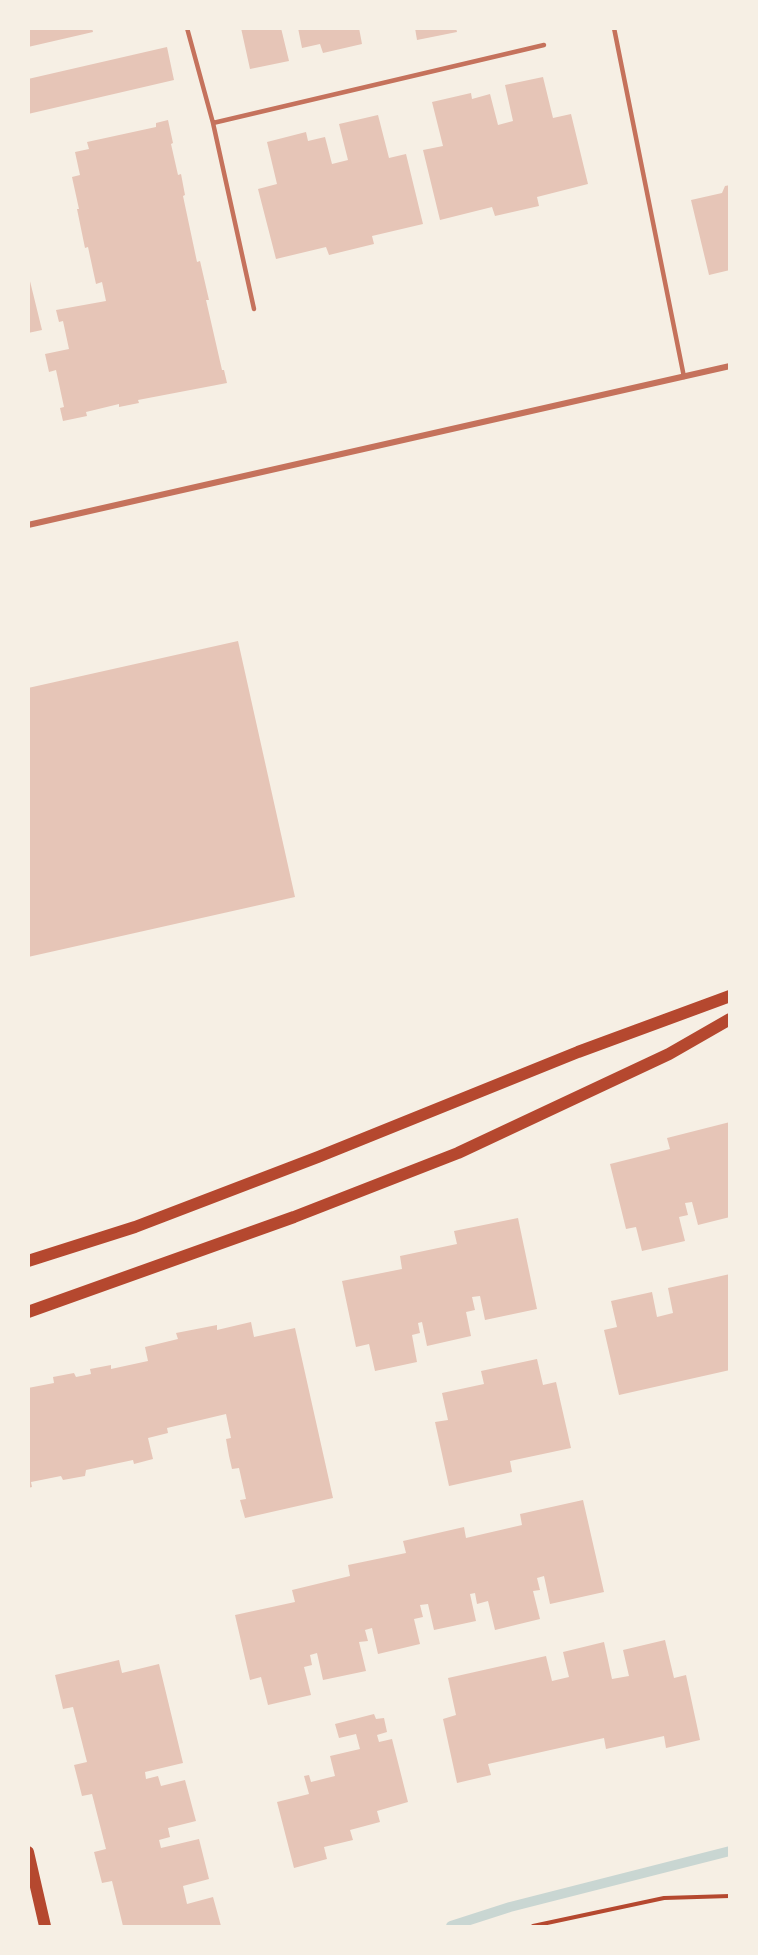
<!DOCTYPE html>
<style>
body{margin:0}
#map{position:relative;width:758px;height:1955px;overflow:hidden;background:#f6efe4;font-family:Overpass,sans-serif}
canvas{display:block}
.frame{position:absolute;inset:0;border:30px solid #f6efe4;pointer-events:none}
</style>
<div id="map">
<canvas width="758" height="1955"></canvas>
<div class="frame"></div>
</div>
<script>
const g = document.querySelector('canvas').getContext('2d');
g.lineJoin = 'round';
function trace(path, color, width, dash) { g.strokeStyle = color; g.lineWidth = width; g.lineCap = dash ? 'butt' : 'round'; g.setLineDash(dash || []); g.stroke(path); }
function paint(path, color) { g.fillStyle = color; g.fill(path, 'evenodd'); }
trace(new Path2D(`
 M451,1926L510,1907L730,1851`), '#c9d6d2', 10);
paint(new Path2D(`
 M28,28H92L93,32L28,47Z
 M241,28H281L289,61L250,69Z
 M298,28H359L362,44L323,53L320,44L302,48Z
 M415,28H456L457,32L417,40Z
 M167,47L174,80L28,114V79Z
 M543,77L553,118L571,114L588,184L537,197L539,206L495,216L492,207L440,220L423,150L443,146L432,102L471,93L472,99L490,94L498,125L513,121L505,85Z
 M378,115L389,158L406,154L423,224L372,236L374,244L329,255L326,247L276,259L258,189L277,184L267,142L306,132L308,141L325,137L332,164L348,160L339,124Z
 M168,120L173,143L171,144L178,175L181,174L185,195L183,196L197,262L200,261L209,300H206L222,370H224L227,383L138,400L139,403L119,407V404L86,412L87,416L63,421L60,408L64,407L56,370L49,372L45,354L69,349L63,321L59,322L56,310L106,301L102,282L96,284L88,247L85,248L77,209H79L72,177L80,175L75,152L89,149L87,142L156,127V123Z
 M730,185V270L709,275L691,200L722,193L725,186Z
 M28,273L42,330L28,333Z
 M238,641L295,897L28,957V688Z
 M730,1122V1217L698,1225L692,1202L685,1203L688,1215L679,1217L685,1241L642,1251L636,1227L626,1229L610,1164L670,1149L667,1138Z
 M518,1218L537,1309L485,1320L480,1296L472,1297L475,1310L466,1312L471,1336L427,1346L422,1322L418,1323L420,1333L412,1335L417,1362L375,1371L369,1344L356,1347L342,1281L402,1269L400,1256L457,1244L454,1231Z
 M730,1274V1370L619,1395L604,1330L617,1327L611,1301L652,1292L657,1317L673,1313L668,1288Z
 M251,1322L254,1337L295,1328L333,1498L245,1518L240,1500L246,1499L239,1468L232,1469L229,1456L226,1439L231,1438L226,1414L167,1428L168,1433L148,1438L153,1459L134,1464L133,1460L86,1470L85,1476L63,1480L61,1476L31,1482L32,1487L28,1488V1388L54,1383L53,1377L74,1373L76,1377L91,1374L90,1369L111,1365V1369L148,1361L145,1347L178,1339L176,1333L217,1325V1330Z
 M537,1359L543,1385L556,1382L571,1448L510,1461L512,1472L449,1486L435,1422L448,1420L442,1393L484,1384L481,1371Z
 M583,1500L604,1592L550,1604L544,1576L537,1578L540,1590L533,1591L540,1619L495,1630L488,1601L477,1604L475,1593L470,1594L476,1621L434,1630L428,1604L420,1605L423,1617L414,1619L420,1644L378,1654L372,1628L365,1630L368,1641L359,1642L366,1671L323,1680L317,1653L310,1655L312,1665L304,1667L311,1695L268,1705L261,1677L250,1680L235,1615L295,1602L292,1590L350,1576L348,1565L406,1553L403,1541L464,1527L466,1538L522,1525L520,1514Z
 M665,1640L674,1678L686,1675L700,1740L666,1748L664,1736L606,1749L604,1738L488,1764L491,1775L457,1783L443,1719L456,1715L448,1678L546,1656L552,1681L569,1677L563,1652L604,1642L612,1679L629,1676L623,1650Z
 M119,1660L122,1673L159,1664L183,1763L145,1772L146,1779L158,1776L161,1786L185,1780L196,1821L168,1828L170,1837L159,1840L161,1848L199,1839L209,1879L183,1886L187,1904L213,1897L221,1926H123L112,1881L102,1883L94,1852L106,1849L92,1794L82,1796L74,1765L87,1762L73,1707L63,1709L55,1675Z
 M374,1714L376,1719L384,1718L387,1732L377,1735L379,1742L392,1739L408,1802L377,1811L380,1822L350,1830L353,1840L324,1847L327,1859L294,1868L277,1802L309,1794L304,1776L309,1775L311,1782L335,1776L330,1756L360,1749L356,1734L339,1738L335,1724Z`), '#e6c5b7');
trace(new Path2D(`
 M533,1926L664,1898L730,1896`), '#b5482f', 4);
trace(new Path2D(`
 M187,28L213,123L254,309
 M614,28L684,377
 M213,123L544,45`), '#c5725c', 4.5);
trace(new Path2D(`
 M28,525L730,366`), '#c5725c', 6);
trace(new Path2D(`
 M28,1261L135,1227L318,1157L578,1052L730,996
 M28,1312L294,1217L458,1153L669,1054L730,1019
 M28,1852L45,1926`), '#b5482f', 12);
</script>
